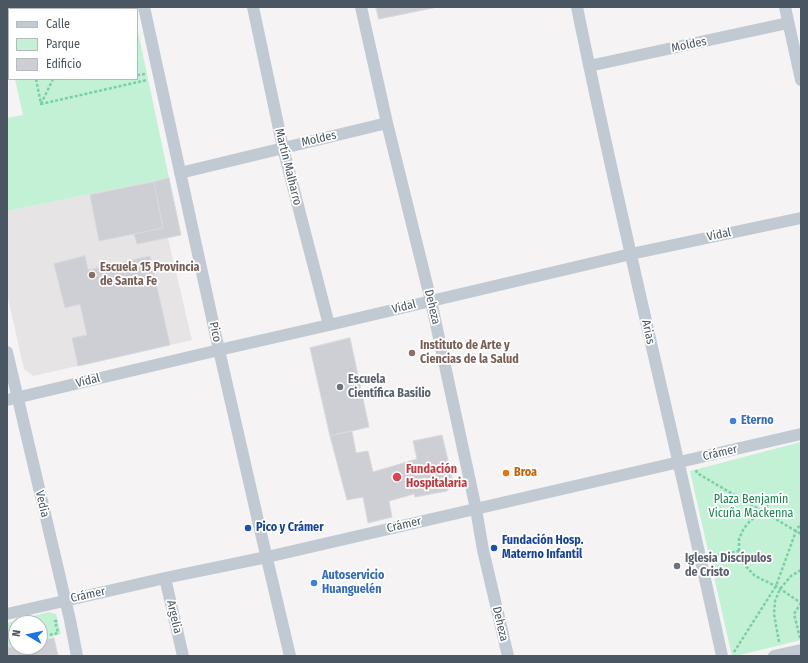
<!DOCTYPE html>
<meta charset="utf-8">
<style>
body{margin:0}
#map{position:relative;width:808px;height:663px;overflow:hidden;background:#f5f3f3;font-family:"Fira Sans Condensed",sans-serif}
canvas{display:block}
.frame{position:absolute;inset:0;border:8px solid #4a5661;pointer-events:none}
.legend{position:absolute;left:8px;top:8px;width:130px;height:72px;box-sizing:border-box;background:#fff;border:1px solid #b7bbc0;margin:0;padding:5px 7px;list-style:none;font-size:12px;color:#4a5661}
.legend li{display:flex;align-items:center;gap:8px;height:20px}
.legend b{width:20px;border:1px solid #b7bbc0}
.north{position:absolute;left:8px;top:615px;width:40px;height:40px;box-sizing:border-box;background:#fff;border:1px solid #b7bbc0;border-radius:50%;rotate:279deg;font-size:11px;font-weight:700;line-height:16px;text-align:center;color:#4a5661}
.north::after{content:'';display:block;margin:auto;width:14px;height:18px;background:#1a73e8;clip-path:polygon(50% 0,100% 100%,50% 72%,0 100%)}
</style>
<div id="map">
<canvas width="808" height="663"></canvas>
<div class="frame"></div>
<ul class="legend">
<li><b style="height:5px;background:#c1cad2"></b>Calle</li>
<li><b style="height:11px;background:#c3f1d5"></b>Parque</li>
<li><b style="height:11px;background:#cdcfd5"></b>Edificio</li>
</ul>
<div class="north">N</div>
</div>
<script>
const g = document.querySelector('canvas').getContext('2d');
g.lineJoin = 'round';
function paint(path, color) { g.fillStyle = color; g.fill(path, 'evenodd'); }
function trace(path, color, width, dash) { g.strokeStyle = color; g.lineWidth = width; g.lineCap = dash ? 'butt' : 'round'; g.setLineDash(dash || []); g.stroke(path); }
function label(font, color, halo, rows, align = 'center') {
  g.font = font + ' "Fira Sans Condensed",sans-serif'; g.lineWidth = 3.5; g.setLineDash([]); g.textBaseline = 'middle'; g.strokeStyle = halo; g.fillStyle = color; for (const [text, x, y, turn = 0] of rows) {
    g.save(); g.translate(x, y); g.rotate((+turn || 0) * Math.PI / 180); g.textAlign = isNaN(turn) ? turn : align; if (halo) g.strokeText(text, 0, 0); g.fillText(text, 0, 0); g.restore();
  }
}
paint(new Path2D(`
 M169,178L181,235L168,238L192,340L33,376L24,369L7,294V211Z`), '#e6e4e5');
paint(new Path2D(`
 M20,7H133V9H11Z
 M9,9V53L7,44V10Z
 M137,27L169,178L7,211V118L23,115L15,79H137Z
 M801,442V640L736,656H732L690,471Z
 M49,612L56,614L61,634L40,640V623H16V646L7,648V623Z`), '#c3f1d5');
const building = new Path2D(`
 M376,7H438L379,19Z
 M169,178L181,235L137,244L134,234L163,228L154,182Z
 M154,182L163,228L99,241L90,195Z
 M85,256L88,270L150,256L170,345L78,366L72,338L87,335L80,304L65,308L54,264Z
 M350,338L369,427L330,436L310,348Z
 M352,431L356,453L368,451L373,472L417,459L413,441L442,435L453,482L447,491L415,497L414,494L389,501L392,517L368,523L363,497L347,500L330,436Z
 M54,638L58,656H7V648L16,646L40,647V641Z`);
paint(building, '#cdcfd5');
trace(building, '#d7d9de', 1);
trace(new Path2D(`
 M19,7L20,9
 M31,7L32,9
 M105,9L107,7
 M137,75L146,74
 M36,79L41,104L147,80
 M41,104L53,79
 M696,470L697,473L801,534
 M739,551V539L744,528L751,520L763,512L768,504
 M712,557L739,551L742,562L754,575L761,579L776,586L801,603
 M7,637L16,635
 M40,637L58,633L55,621H58
 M800,638L794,614L801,603
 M779,642L774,614L775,601L780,589L791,576L801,570
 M734,652L776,586L796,531L801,523`), '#7ad0a6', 2.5, [3, 2]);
trace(new Path2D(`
 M144,7L219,350L259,525L290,656
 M253,7L283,148L329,325
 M361,7L387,123L431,301L476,509L483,550L508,656
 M577,7C621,224 675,439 722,656
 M785,7L801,80
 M589,66L788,23
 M180,173L387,123
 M7,352L70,620L77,656
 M7,400L219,350L329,325L631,254L801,218
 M165,578L183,656
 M7,614L165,578L267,557L801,434
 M774,656L801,650`), '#c1cad2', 12);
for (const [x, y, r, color] of [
 [92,275,4,"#8d6e63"],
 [412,353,4,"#8d6e63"],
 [340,387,4,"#6b7280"],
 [733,421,4,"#3f7fe0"],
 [506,473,4,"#e8710a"],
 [397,477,5,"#e0444e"],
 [248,528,4,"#1a4fb4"],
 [494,548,4,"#1a4fb4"],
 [677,566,4,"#6b7280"],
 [314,583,4,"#3f7fe0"]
]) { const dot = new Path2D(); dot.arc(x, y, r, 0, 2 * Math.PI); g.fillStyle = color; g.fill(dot); trace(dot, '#fff', 1.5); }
label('12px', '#4a5661', '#fff', [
 ["Moldes",689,45,-12],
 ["Moldes",319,139,-13],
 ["Martín Malharro",288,167,76],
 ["Vidal",719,235,-12],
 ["Vidal",404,307,-14],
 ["Deheza",432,307,77],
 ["Pico",215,332,78],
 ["Arias",648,332,77],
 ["Vidal",88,381,-14],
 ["Crámer",720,453,-13],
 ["Vedia",42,504,77],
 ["Crámer",404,525,-13],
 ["Crámer",88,595,-12],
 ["Argelia",174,617,77],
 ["Deheza",500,624,77]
]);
label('bold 12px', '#785e54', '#fff', [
 ["Escuela 15 Provincia",100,268],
 ["de Santa Fe",100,282],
 ["Instituto de Arte y",420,346],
 ["Ciencias de la Salud",420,360]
], 'left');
label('bold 12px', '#5b616d', '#fff', [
 ["Escuela",348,380],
 ["Científica Basilio",348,394],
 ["Iglesia Discípulos",685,559],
 ["de Cristo",685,573]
], 'left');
label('bold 12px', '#366cbe', '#fff', [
 ["Eterno",741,421],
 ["Autoservicio",322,576],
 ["Huanguelén",322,590]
], 'left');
label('bold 12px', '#be3a42', '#fff', [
 ["Fundación",406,470],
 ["Hospitalaria",406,484]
], 'left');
label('bold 12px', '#c56008', '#fff', [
 ["Broa",514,473]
], 'left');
label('12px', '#17864f', '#fff', [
 ["Plaza Benjamín",751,500],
 ["Vicuña Mackenna",751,514]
]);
label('bold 12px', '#164399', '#fff', [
 ["Pico y Crámer",256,528],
 ["Fundación Hosp.",502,541],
 ["Materno Infantil",502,555]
], 'left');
</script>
